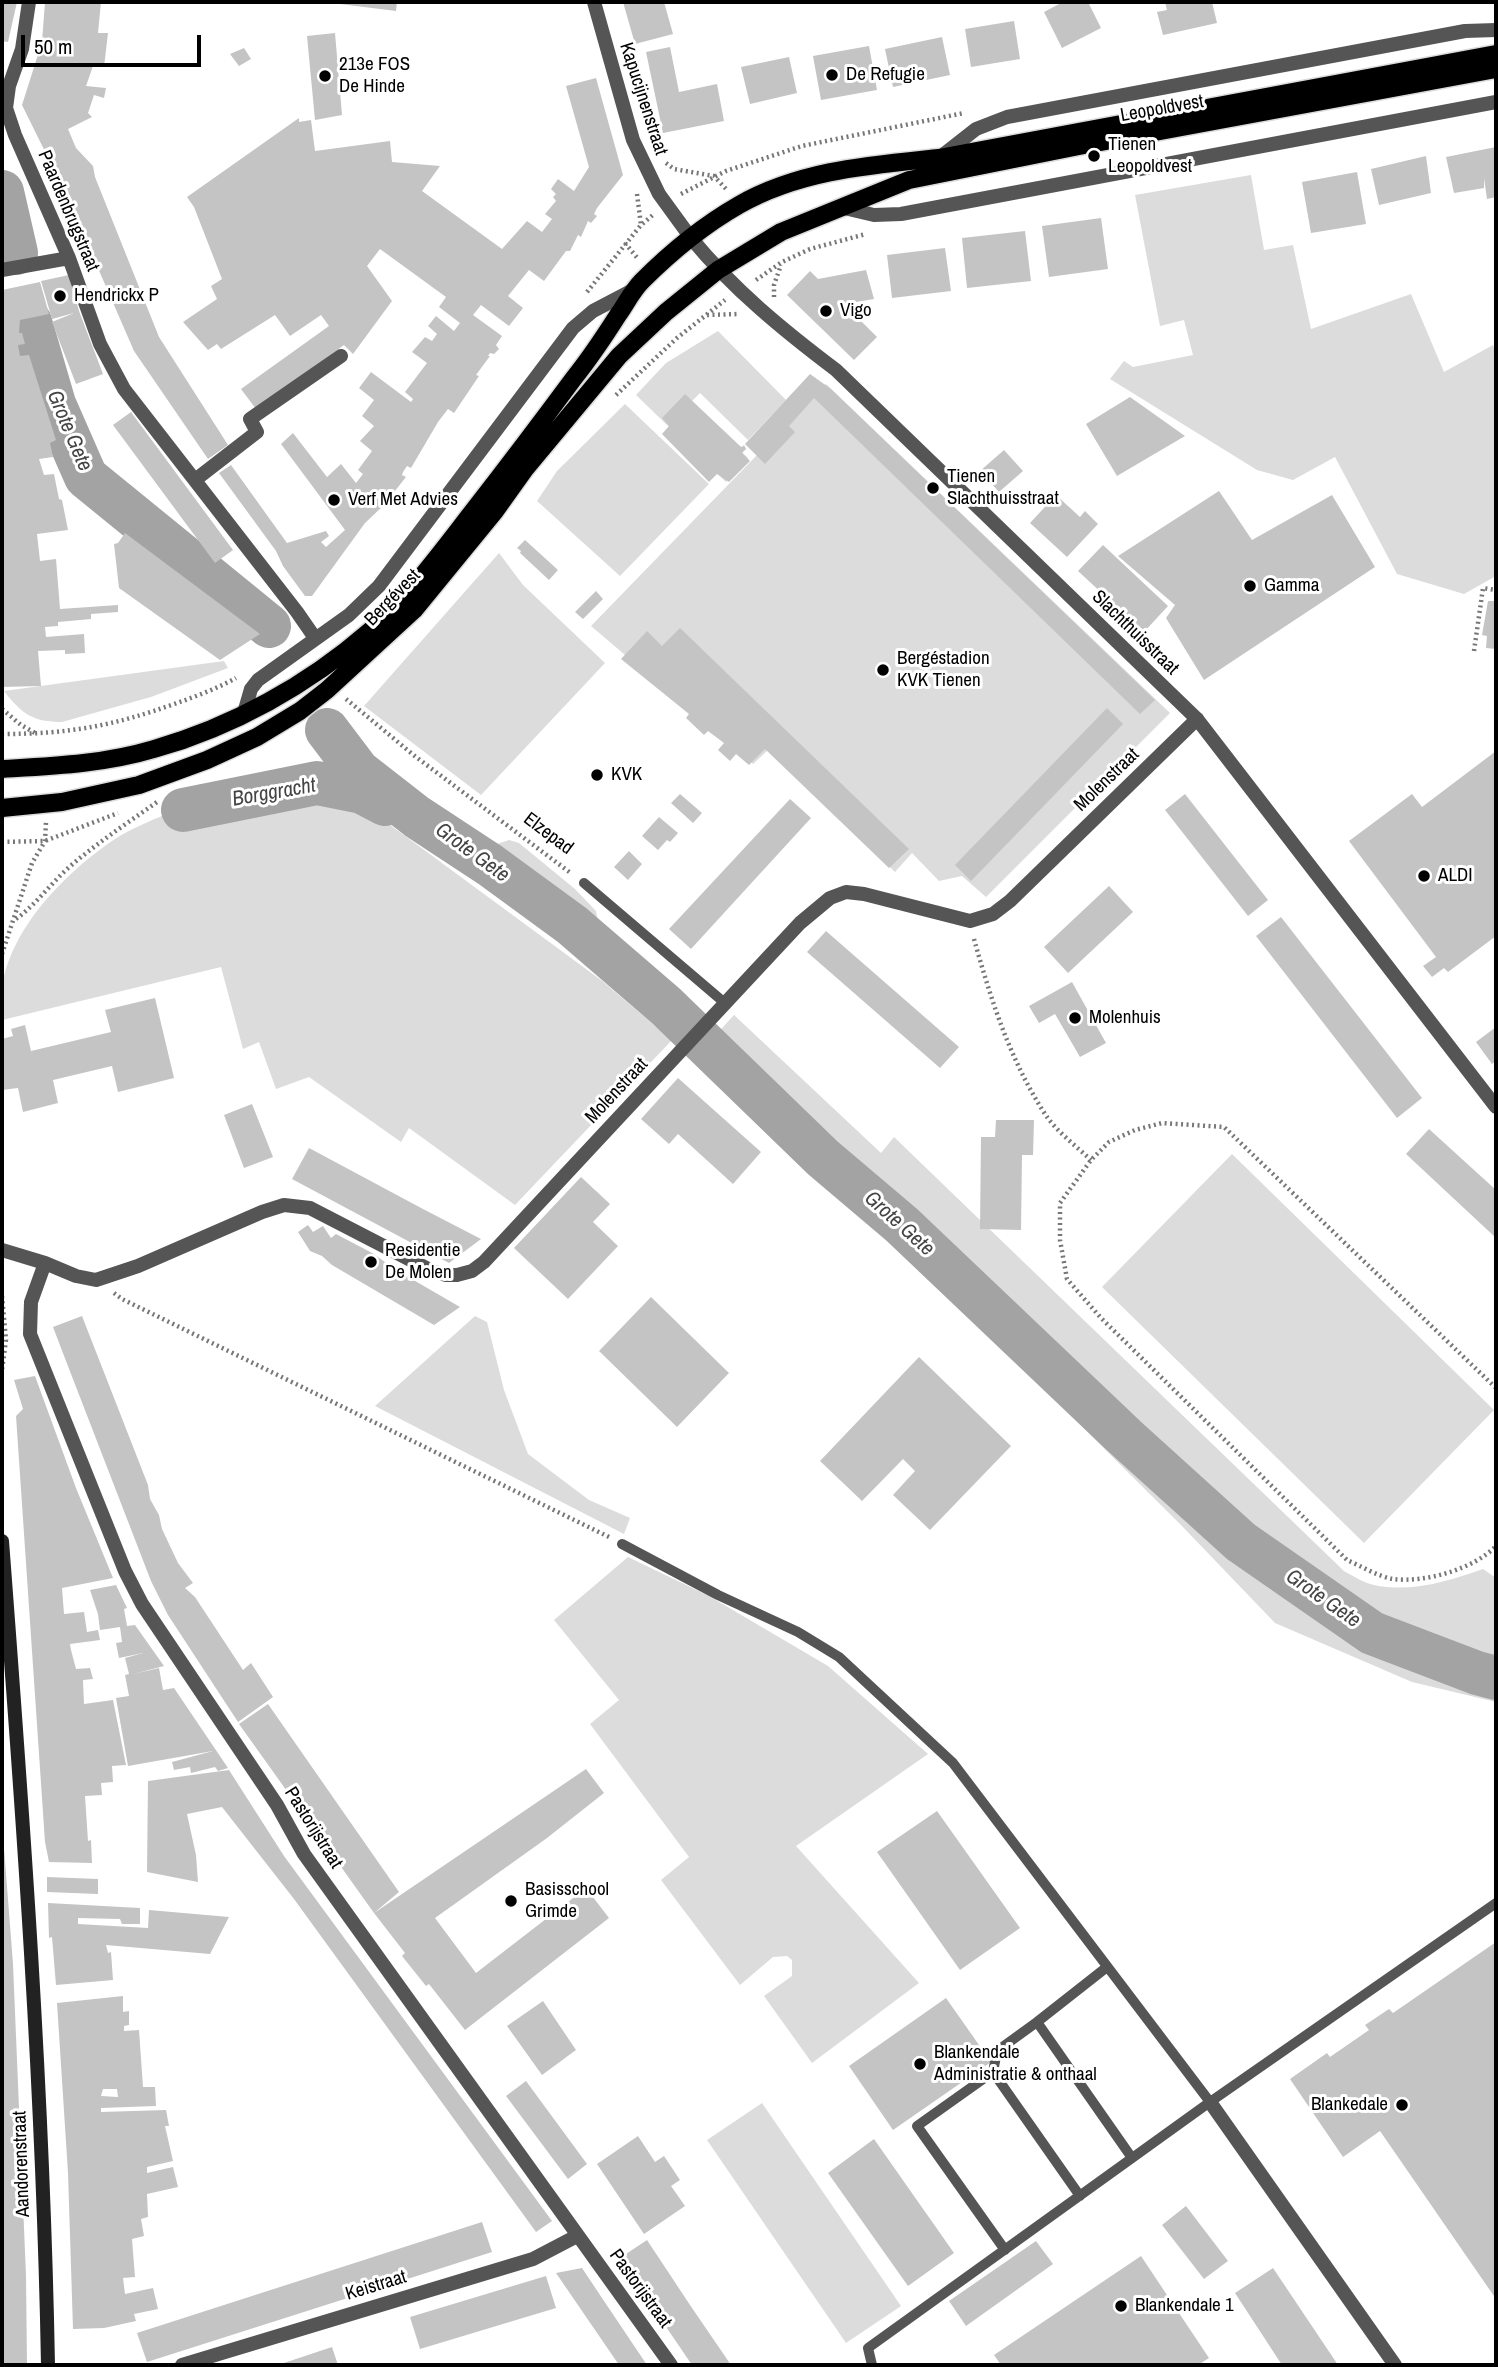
<!DOCTYPE html>
<meta charset="utf-8">
<style>
body{margin:0}
#map{position:relative;width:1498px;height:2367px;overflow:hidden;background:#fff;font-family:"Archivo Narrow",sans-serif}
canvas{display:block}
.frame{position:absolute;inset:0;border:4px solid #000;pointer-events:none}
.scale{position:absolute;left:21px;top:35px;width:180px;height:32px;box-sizing:border-box;border:4px solid #000;border-top:0;padding-left:9px;font-size:21px;line-height:24px;white-space:nowrap;color:#000;-webkit-text-stroke:5px #fff;paint-order:stroke}
</style>
<div id="map">
<canvas width="1498" height="2367"></canvas>
<div class="frame"></div>
<div class="scale">50 m</div>
</div>
<script>
const g = document.querySelector('canvas').getContext('2d');
g.lineJoin = 'round';
function paint(path, color) { g.fillStyle = color; g.fill(path, 'evenodd'); }
function trace(path, color, width, dash) { g.strokeStyle = color; g.lineWidth = width; g.lineCap = dash ? 'butt' : 'round'; g.setLineDash(dash || []); g.stroke(path); }
function label(font, color, halo, rows, align = 'center') {
  g.font = font + ' "Archivo Narrow",sans-serif'; g.lineWidth = 6; g.setLineDash([]); g.textBaseline = 'middle'; g.strokeStyle = halo; g.fillStyle = color; for (const [text, x, y, turn = 0] of rows) {
    g.save(); g.translate(x, y); g.rotate((+turn || 0) * Math.PI / 180); g.textAlign = isNaN(turn) ? turn : align; if (halo) g.strokeText(text, 0, 0); g.fillText(text, 0, 0); g.restore();
  }
}
paint(new Path2D(`
 M1251,175L1264,250L1293,245L1311,329L1411,294L1444,372L1493,345L1496,352V576L1464,594L1397,574L1335,457L1293,480L1257,470L1110,379L1124,361L1133,367L1193,355L1184,320L1160,326L1135,195Z
 M718,331L786,400L748,440L700,393L691,402L748,458L726,482L636,395L666,363Z
 M826,384L1170,713L986,897L962,876L939,881L912,853L895,872L768,750L753,764L591,626Z
 M625,404L709,484L620,576L537,501L557,471Z
 M499,553L523,585L605,663L481,795L364,706Z
 M224,661L228,668L151,697L62,722C33,722 22,714 4,691Z
 M249,789L264,803L274,805L334,795L363,805L601,980L672,1040L515,1205L409,1128L401,1142L309,1077L276,1089L259,1042L243,1049L221,967L2,1020C2,1010 0,999 2,988C10,928 67,871 115,839C145,820 214,794 249,789Z
 M509,840L519,843L575,889L596,911L600,933L557,901L497,844Z
 M734,1015L881,1153L894,1137L1344,1571C1353,1576 1364,1583 1374,1585C1411,1593 1449,1581 1483,1569L1496,1578V1702L1412,1682L1275,1623L1180,1524L999,1344L845,1202L868,1184L713,1038Z
 M1232,1154L1494,1410L1364,1543L1102,1287Z
 M475,1316L487,1322L504,1390L528,1454L589,1500L630,1518L624,1534L375,1406Z
 M628,1557L709,1596L828,1666L928,1754L796,1846L919,1983L812,2063L764,1996L792,1976V1960L787,1956L773,1957L740,1985L661,1880L689,1857L590,1724L619,1700L554,1620Z
 M762,2103L901,2306L846,2343L707,2140Z`), '#dcdcdc');
trace(new Path2D(`
 M2,192L16,253
 M30,322L54,404L86,477L269,626
 M327,730L358,771L417,817L490,865L572,925L666,1006L823,1158L902,1225L1125,1437L1241,1542L1372,1633L1477,1673L1496,1678
 M183,810L317,783L362,792L385,804`), '#a3a3a3', 44);
paint(new Path2D(`
 M2,2H17L8,42L2,41Z
 M45,2H101L98,33H108L104,67L93,66L86,86L106,88L104,98L94,95L88,113L92,117L68,129L76,148L93,166L95,177L159,337L228,445L208,459L134,351L64,190L22,105L42,42Z
 M340,2H397L396,11L340,4Z
 M623,2H664L673,34L635,44Z
 M1063,2H1088L1101,28L1062,48L1044,12Z
 M1165,2H1212L1217,23L1163,35L1157,12L1167,10Z
 M1014,21L1020,59L971,67L965,29Z
 M335,33L342,115L315,120L307,36Z
 M942,37L950,75L893,87L885,49Z
 M869,46L877,90L821,100L813,56Z
 M670,47L679,92L717,84L724,121L663,133L646,52Z
 M244,48L251,59L239,66L230,54Z
 M789,57L797,93L750,104L741,67Z
 M596,78L623,175L597,208L594,214L597,216L591,223L588,221L581,237L578,235L570,251H566L544,281L529,270L508,296L523,308L509,326L481,305L473,315L502,336L496,345L499,349L494,354L490,353L488,356H490L476,375L479,376L454,413L448,409L438,422L411,468L407,466L403,472L402,475L406,477L383,506L365,523L312,596H305L283,566L276,551L219,473L231,465L287,543L326,531L329,536L321,542L326,547L345,530L281,444L293,433L327,477L341,464L356,483L363,474L358,470L372,451L360,441L374,426L362,416L374,400L359,388L371,372L411,402L413,399L405,392L427,363L412,352L425,337L432,341L437,334L428,326L436,316L454,331L460,323L439,307L446,297L380,249L367,266L392,301L353,354L344,345L256,409L241,389L329,326L321,315L290,336L275,315L221,349L217,344L208,350L183,322L217,299L211,286L222,279L194,207L187,197L299,118V122L311,120L315,151L390,141L392,162L440,166L422,191L502,249L527,221L542,232L552,219L545,214L556,201L553,197L556,194L551,189L558,179L574,191L589,167L566,86Z
 M1496,147V197L1487,199L1484,178V188L1454,193L1446,157Z
 M1426,156L1431,193L1379,205L1371,169Z
 M1357,172L1366,224L1311,233L1302,182Z
 M1101,218L1108,269L1049,277L1042,226Z
 M1025,231L1031,281L967,288L962,238Z
 M945,248L951,291L892,298L887,255Z
 M866,270L874,299L844,304L877,337L854,360L787,295L810,271L818,279Z
 M69,275L79,311L103,374L76,384L52,322L74,313L52,319L41,281Z
 M40,282L49,314L20,320L19,333H22L25,344L18,345L20,356L29,355L56,440L50,443L53,457L39,459L44,475L54,474L59,499L62,500L68,530L37,534L40,561L56,559L60,609L118,605V612L91,614V619L58,622V626L45,627L46,637L84,634L85,653L65,654V650L38,651L41,686L2,687V290Z
 M810,374L831,389L1155,700L1140,714L814,398L789,426L795,432L765,464L745,444Z
 M685,394L740,446L742,447L744,445L746,449L742,453L750,461L729,482L717,474L709,482L662,434L669,426L662,418Z
 M1130,397L1185,436L1117,476L1086,424Z
 M131,412L233,550L215,563L113,425Z
 M1004,450L1023,471L999,492L980,471Z
 M1219,491L1252,540L1332,495L1375,567L1204,680L1166,618L1175,605L1118,556Z
 M1056,495L1080,517L1085,511L1098,524L1067,557L1030,523Z
 M125,533L260,634L220,660L119,588L114,544L118,543Z
 M525,540L558,570L549,580L520,553L521,551L517,548Z
 M1103,545L1168,606L1144,632L1078,571Z
 M596,591L603,599L583,619L575,612Z
 M1488,601H1496V649L1486,648L1487,636L1482,635Z
 M680,628L909,849L889,868L765,749L749,765L736,754L730,761L718,750L724,743L708,731L704,735L686,718L689,714L621,659L647,631L662,646Z
 M1107,708L1123,724L971,881L955,865Z
 M1496,751V936L1448,972L1444,968L1432,977L1423,966L1436,957L1349,841L1412,794L1422,807Z
 M680,794L702,813L693,823L671,803Z
 M1185,794L1268,900L1248,916L1165,810Z
 M790,799L811,818L691,949L669,929Z
 M659,817L678,833L670,842L667,840L658,850L642,836Z
 M629,851L642,864L628,880L614,867Z
 M1109,886L1133,912L1068,973L1044,947Z
 M1281,917L1422,1098L1397,1118L1256,936Z
 M826,931L959,1047L940,1068L807,952Z
 M1072,982L1106,1043L1080,1057L1055,1014L1039,1023L1029,1006Z
 M155,998L174,1078L118,1092L112,1066L53,1080L58,1103L23,1112L18,1088L2,1090V1039L13,1036L11,1029L25,1025L31,1051L111,1032L105,1010Z
 M1496,1027V1061L1492,1064L1476,1042Z
 M678,1078L761,1152L733,1184L678,1134L669,1144L641,1119Z
 M252,1104L273,1157L244,1168L224,1115Z
 M996,1120H1034L1033,1155H1022L1021,1230L980,1229L981,1137H995Z
 M1429,1129L1496,1190V1238L1406,1154Z
 M309,1148L423,1209L481,1239L449,1263L292,1179Z
 M581,1177L610,1204L593,1222L618,1246L568,1299L514,1248Z
 M308,1225L313,1232L323,1226L331,1238L336,1234L372,1253L398,1271L460,1307L434,1325L332,1265L322,1256L310,1251L298,1232Z
 M651,1297L729,1373L677,1427L599,1351Z
 M82,1316L148,1485L150,1499L159,1515L162,1529L178,1563L193,1583L185,1588L195,1597L243,1670L251,1663L273,1697L238,1722L168,1615L151,1581L66,1361L53,1327Z
 M919,1357L1011,1446L930,1530L893,1495L915,1471L903,1459L862,1501L820,1461Z
 M35,1376L76,1488L113,1578L62,1588L64,1614L84,1612L87,1632L98,1630L100,1640L70,1644L71,1650L76,1669L90,1668L93,1679L83,1680L84,1704L113,1700L126,1765L112,1766L113,1782L101,1783L102,1795L85,1796L88,1841L91,1840L92,1863L49,1862L45,1842L16,1416L23,1409L14,1380Z
 M116,1585L127,1608L124,1609L127,1626L135,1625L164,1666L133,1674L159,1668L163,1690L174,1688L228,1768L218,1771L215,1767L191,1773L190,1767L174,1770L172,1762L213,1751L128,1766L116,1698L129,1696L125,1675L129,1674L125,1658L143,1653L119,1658L116,1643L122,1642L120,1627L100,1630L98,1614L90,1590Z
 M268,1704L399,1892L374,1913L239,1724Z
 M586,1769L604,1793L547,1838L435,1918L476,1973L586,1888L609,1918L465,2030L429,1984L426,1986L402,1956L405,1953L374,1913Z
 M229,1770L284,1856L552,2221L536,2232L294,1899L222,1807L187,1814L196,1855L198,1882L147,1872L148,1781Z
 M937,1811L1020,1928L960,1970L877,1852Z
 M2,1840L4,1848L13,1964L26,2276L27,2365H2Z
 M47,1877L98,1879V1894L47,1892Z
 M48,1903L140,1908V1924H122L120,1919L78,1918V1924L148,1928L149,1910L229,1917L210,1954L106,1945L108,1953L111,1952L113,1980L56,1985L52,1937L49,1938Z
 M1496,1942V2299L1380,2131L1343,2157L1290,2079L1327,2053L1330,2057L1369,2030L1365,2025L1389,2009L1393,2013Z
 M123,1996V2012L129,2011V2025L124,2026V2031L139,2030L143,2087H155L156,2106L101,2108V2112L166,2110L169,2126H165L173,2161L147,2167V2173L173,2167L178,2187L147,2194L148,2217L141,2219L144,2236L132,2239L135,2277L123,2278L125,2294L153,2288L158,2309L134,2314L136,2321L104,2328L73,2329L68,2173L57,2003ZM103,2089H117L118,2097L101,2096Z
 M946,1998L991,2062L893,2130L849,2066Z
 M543,2001L576,2050L542,2075L507,2026Z
 M526,2081L587,2164L568,2179L506,2096Z
 M638,2136L655,2162L664,2156L680,2180L671,2186L685,2206L644,2234L597,2164Z
 M874,2139L954,2253L908,2286L828,2173Z
 M1186,2206L1228,2261L1204,2279L1162,2225Z
 M482,2222L492,2252L147,2362L137,2333Z
 M647,2240L690,2305L731,2365H692L641,2290L620,2258Z
 M1036,2241L1053,2264L966,2326L949,2301Z
 M1141,2256L1209,2358L1198,2365H1001L994,2355Z
 M582,2268L602,2298L647,2365H619L556,2273Z
 M1273,2268L1338,2365H1282L1235,2293Z
 M546,2276L556,2308L420,2349L410,2317Z
 M332,2347L338,2365H278Z`), '#c4c4c4');
const primary = new Path2D(`
 M2,769C53,766 104,764 154,749C232,727 308,685 370,631C408,597 439,555 470,515C505,470 540,424 574,378C590,358 604,337 618,315C626,304 632,291 642,281C670,253 704,225 739,205C800,170 871,165 939,158L1496,54
 M2,808L62,802L139,785L207,760L257,737L300,711L327,690L414,610L495,511L525,469L619,356L666,312L718,270L781,232L909,180L1079,146L1496,69`);
trace(primary, '#dbdbdb', 21);
trace(new Path2D(`
 M666,163L674,169L714,176L726,189
 M637,194L641,225
 M681,194L726,171L802,146L964,113
 M625,243L639,260
 M756,280L782,262L810,249L866,234
 M587,292L641,225L654,214
 M774,297V285L781,265
 M707,315L740,314
 M616,395L677,338L725,300
 M1474,651L1483,588L1496,590
 M346,699L416,757L572,874
 M2,709L21,725L37,734
 M2,734C69,734 113,726 177,703C197,696 218,688 236,678
 M2,842L45,841L118,813
 M16,919C38,903 53,880 74,863C100,841 129,822 157,802
 M974,939C991,1000 1010,1060 1045,1114C1056,1131 1076,1146 1091,1160
 M2,954L32,863L45,841L46,822
 M114,1293L122,1299L609,1537
 M2,1296L6,1340L2,1370
 M1496,1388L1224,1127L1162,1123L1135,1130L1109,1142L1091,1160L1060,1203V1240L1067,1279L1101,1318L1347,1560C1361,1566 1379,1577 1393,1579C1425,1583 1474,1569 1496,1546`), '#777', 4.5, [2, 3.5]);
trace(new Path2D(`
 M584,883L726,1004
 M622,1544L718,1595L798,1632L839,1657L953,1763L1210,2102
 M1107,1967L1037,2022L1132,2158
 M1037,2022L997,2051L993,2072L1080,2196
 M993,2072L917,2126L1005,2250
 M872,2365L868,2348L1210,2102L1496,1903`), '#555', 10);
trace(new Path2D(`
 M29,2L22,49L9,86L6,108L15,135L69,258L100,344L124,389L297,612L315,638
 M594,2L633,140L659,194L691,238
 M939,158L976,129L1007,117L1465,31L1496,30
 M840,207L874,215L901,214L1496,102
 M2,270L69,258
 M195,480L257,432L250,419L341,356
 M244,713L251,689L258,680L349,615L379,586L573,328L593,311L635,289
 M2,1250L45,1263L76,1276L96,1280L138,1266L262,1212L284,1205L310,1208L432,1271L446,1275H457L472,1271L484,1262L800,923L830,898L846,892L864,894L970,921L993,914L1010,901L1197,719
 M45,1263L31,1302L30,1334L125,1571L142,1604L277,1805L304,1854L671,2365
 M1210,2102L1395,2365
 M182,2365L533,2259L577,2236`), '#555', 14);
trace(new Path2D(`
 M691,238C733,289 783,330 836,370L1197,719L1496,1107`), '#555', 14);
trace(new Path2D(`
 M2,1541C23,1816 43,2090 48,2365`), '#222', 14);
trace(primary, '#000', 18);
for (const [x, y, r, color] of [
 [832,75,7,"#000"],
 [325,76,7,"#000"],
 [1094,156,7,"#000"],
 [60,296,7,"#000"],
 [826,311,7,"#000"],
 [933,488,7,"#000"],
 [334,500,7,"#000"],
 [1250,586,7,"#000"],
 [883,670,7,"#000"],
 [597,775,7,"#000"],
 [1424,876,7,"#000"],
 [1075,1018,7,"#000"],
 [371,1262,7,"#000"],
 [511,1901,7,"#000"],
 [920,2064,7,"#000"],
 [1402,2105,7,"#000"],
 [1121,2306,7,"#000"]
]) { const dot = new Path2D(); dot.arc(x, y, r, 0, 2 * Math.PI); g.fillStyle = color; g.fill(dot); trace(dot, '#fff', 2.5); }
label('19px', '#000', '#fff', [
 ["213e FOS",339,65],
 ["De Hinde",339,87],
 ["De Refugie",846,75],
 ["Tienen",1108,145],
 ["Leopoldvest",1108,167],
 ["Hendrickx P",74,296],
 ["Vigo",840,311],
 ["Tienen",947,477],
 ["Slachthuisstraat",947,499],
 ["Verf Met Advies",348,500],
 ["Gamma",1264,586],
 ["Bergéstadion",897,659],
 ["KVK Tienen",897,681],
 ["KVK",611,775],
 ["ALDI",1438,876],
 ["Molenhuis",1089,1018],
 ["Residentie",385,1251],
 ["De Molen",385,1273],
 ["Basisschool",525,1890],
 ["Grimde",525,1912],
 ["Blankendale",934,2053],
 ["Administratie & onthaal",934,2075],
 ["Blankedale",1388,2105,"right"],
 ["Blankendale 1",1135,2306]
], 'left');
label('19px', '#000', '#fff', [
 ["Kapucijnenstraat",643,99,72],
 ["Leopoldvest",1162,109,-10],
 ["Paardenbrugstraat",68,211,67],
 ["Bergévest",393,598,-46],
 ["Slachthuisstraat",1135,633,44],
 ["Molenstraat",1107,780,-44],
 ["Elzepad",548,834,37],
 ["Molenstraat",617,1091,-47],
 ["Pastorijstraat",313,1828,58],
 ["Aandorenstraat",22,2164,-92],
 ["Keistraat",376,2286,-17],
 ["Pastorijstraat",640,2289,54]
]);
label('italic 21px', '#444', '#fff', [
 ["Grote Gete",69,431,67],
 ["Borggracht",274,793,-10],
 ["Grote Gete",472,853,36],
 ["Grote Gete",899,1224,42],
 ["Grote Gete",1323,1599,35]
]);
</script>
